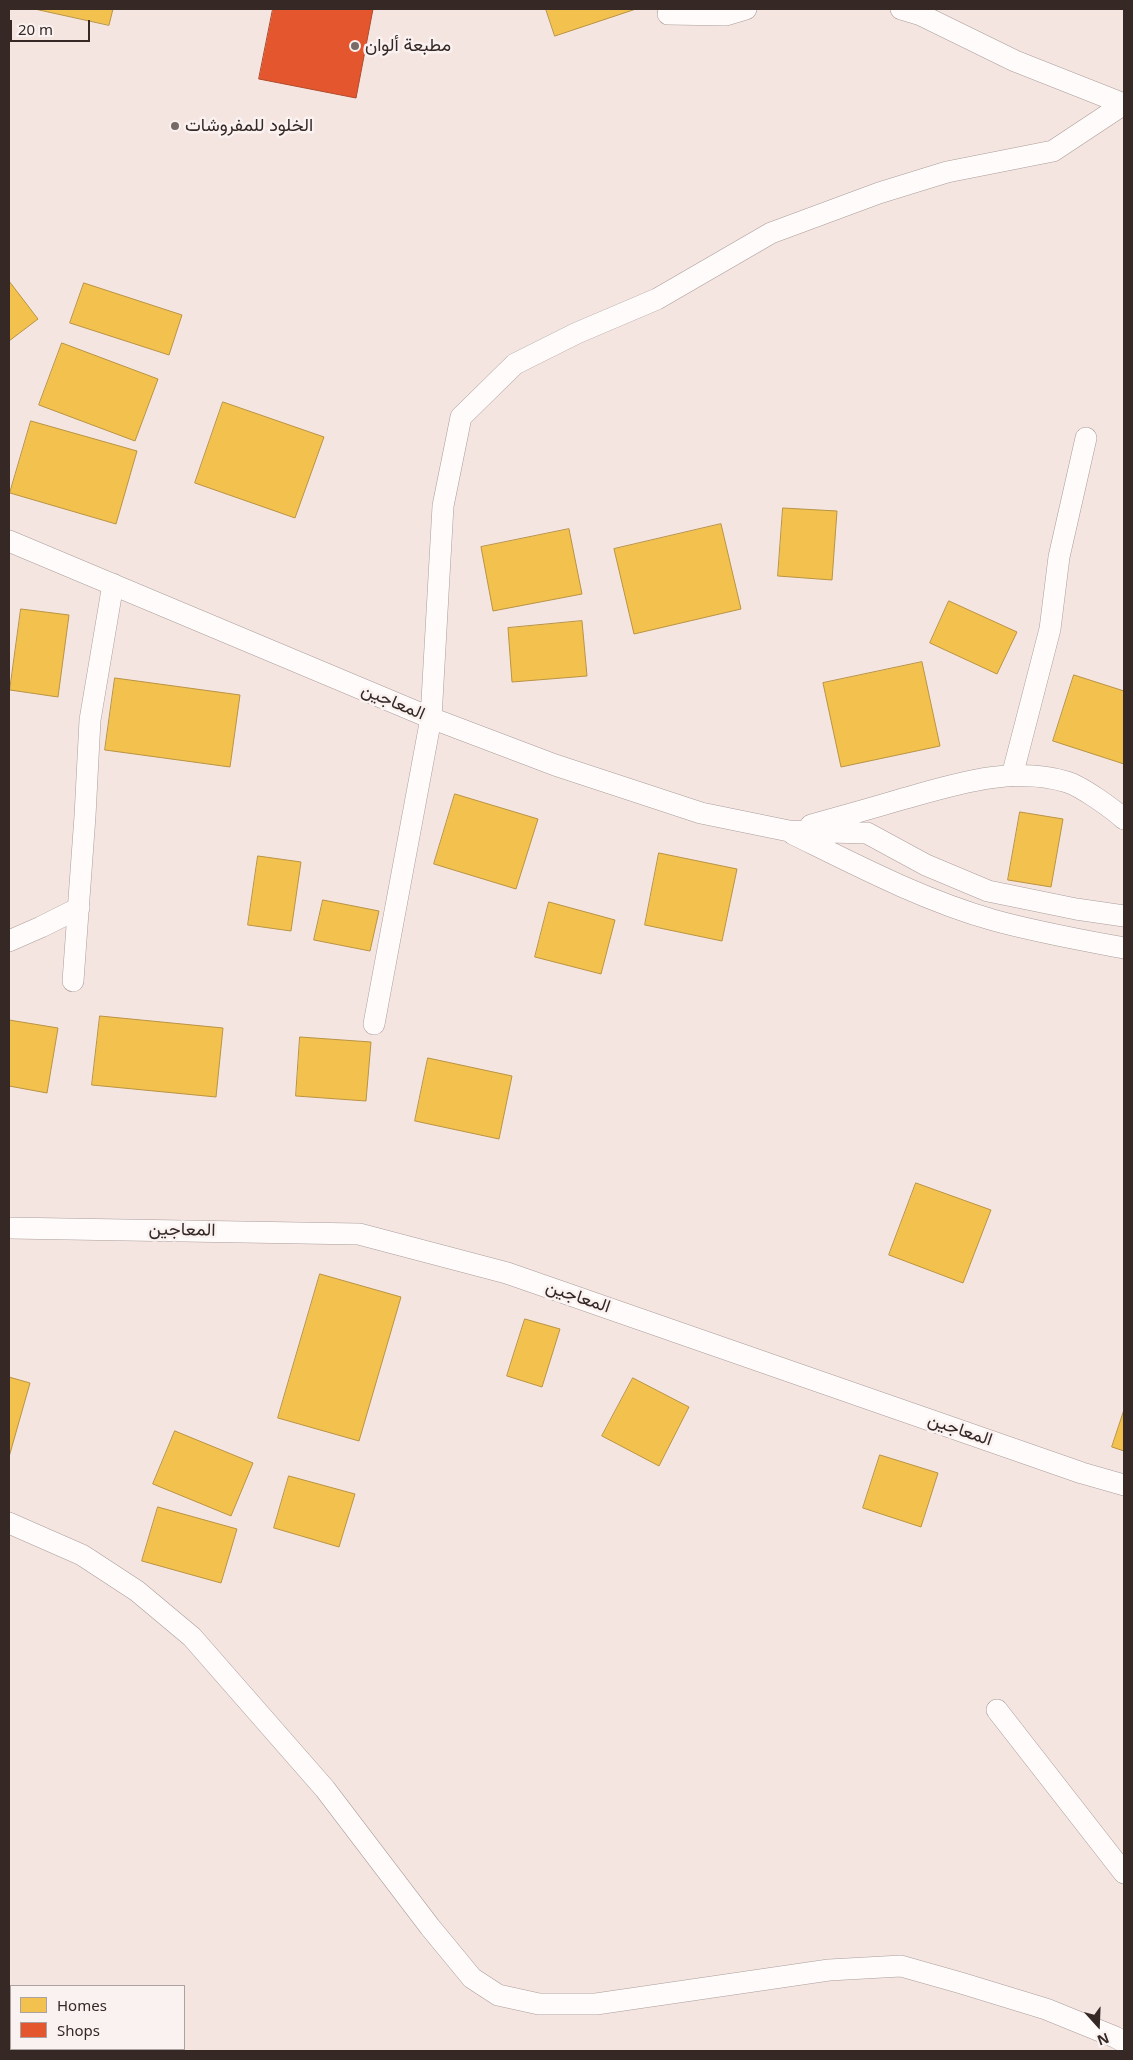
<!DOCTYPE html>
<meta charset="utf-8">
<style>
body{margin:0}
#map{position:relative;width:1133px;height:2060px;overflow:hidden;background:#f5e5e0;font-family:"Noto Sans",sans-serif}
canvas{display:block}
.frame{position:absolute;inset:0;border:10px solid #352825;pointer-events:none}
.legend{position:absolute;left:10px;top:1985px;width:175px;height:65px;box-sizing:border-box;background:#faf2f1;border:1px solid #aba19f;margin:0;padding:6px 9px;list-style:none;font-size:15px;color:#352825}
.legend li{display:flex;align-items:center;gap:10px;height:25px}
.legend b{width:25px;border:1px solid #aba19f}
.north{position:absolute;left:1073px;top:2000px;width:50px;height:50px;-webkit-text-stroke:4px #faf2f1;paint-order:stroke;rotate:160deg;font-size:14px;font-weight:700;line-height:20px;text-align:center;color:#352825}
.north::after{content:'';display:block;margin:auto;width:18px;height:22px;background:#352825;clip-path:polygon(50% 0,100% 100%,50% 72%,0 100%)}
.scale{position:absolute;left:10px;top:20px;width:80px;height:22px;box-sizing:border-box;border:2px solid #352825;border-top:0;padding-left:6px;font-size:15px;line-height:18px;white-space:nowrap;color:#352825;-webkit-text-stroke:4px #faf2f1;paint-order:stroke}
</style>
<div id="map">
<canvas width="1133" height="2060"></canvas>
<div class="frame"></div>
<ul class="legend">
<li><b style="height:14px;background:#f2c14e"></b>Homes</li>
<li><b style="height:14px;background:#e4572e"></b>Shops</li>
</ul>
<div class="north">N</div>
<div class="scale">20 m</div>
</div>
<script>
const g = document.querySelector('canvas').getContext('2d');
g.lineJoin = 'round';
function paint(path, color) { g.fillStyle = color; g.fill(path, 'evenodd'); }
function trace(path, color, width, dash) { g.strokeStyle = color; g.lineWidth = width; g.lineCap = dash ? 'butt' : 'round'; g.setLineDash(dash || []); g.stroke(path); }
function label(font, color, halo, rows, align = 'center') {
  g.font = font + ' "Noto Sans",Vazirmatn,sans-serif'; g.lineWidth = 5; g.setLineDash([]); g.textBaseline = 'middle'; g.strokeStyle = halo; g.fillStyle = color; for (const [text, x, y, turn = 0] of rows) {
    g.save(); g.translate(x, y); g.rotate((+turn || 0) * Math.PI / 180); g.textAlign = isNaN(turn) ? turn : align; if (halo) g.strokeText(text, 0, 0); g.fillText(text, 0, 0); g.restore();
  }
}
const homes = new Path2D(`
 M35,9H113L109,25Z
 M546,9H636L555,36Z
 M9,281L38,319L9,341Z
 M84,283L182,315L169,355L70,323Z
 M62,343L158,379L135,441L39,405Z
 M223,402L324,437L295,518L195,483Z
 M31,421L137,451L116,524L10,493Z
 M783,508L837,511L832,580L778,576Z
 M721,524L741,609L634,634L614,549Z
 M569,529L582,594L493,611L481,547Z
 M949,601L1017,632L997,674L930,643Z
 M21,609L69,615L58,697L10,690Z
 M582,621L587,676L512,682L508,628Z
 M922,662L940,746L841,767L823,683Z
 M1074,675L1124,691V764L1053,741Z
 M115,678L240,695L230,767L105,750Z
 M455,794L538,819L516,889L434,864Z
 M1020,812L1063,819L1051,887L1008,880Z
 M659,853L737,869L722,941L645,925Z
 M258,856L301,862L291,931L248,925Z
 M323,900L379,911L370,951L314,940Z
 M549,902L615,920L601,974L535,957Z
 M100,1016L223,1028L216,1097L92,1085Z
 M9,1020L58,1028L47,1093L9,1086Z
 M300,1037L371,1042L366,1101L296,1096Z
 M428,1058L512,1076L499,1139L415,1121Z
 M916,1183L991,1210L963,1283L889,1255Z
 M320,1274L401,1297L359,1441L278,1418Z
 M525,1319L560,1329L542,1387L507,1376Z
 M9,1377L30,1383L9,1457Z
 M633,1378L689,1407L659,1466L602,1436Z
 M1124,1410V1451L1112,1447Z
 M175,1431L253,1463L231,1516L153,1484Z
 M880,1455L938,1473L921,1527L863,1508Z
 M289,1476L355,1494L339,1547L274,1528Z
 M158,1507L237,1529L221,1583L142,1561Z`);
paint(homes, '#f2c14e');
trace(homes, '#b99342', 1);
const shops = new Path2D(`
 M273,9H373L356,98L259,79Z`);
paint(shops, '#e4572e');
trace(shops, '#b0492b', 1);
const minor = new Path2D(`
 M901,9L921,15L1015,61L1124,104
 M668,14L726,15L746,9
 M9,541L431,718L555,765L701,813L789,831L867,833L926,865L988,891L1076,909L1124,916
 M1012,776L1050,629L1059,557L1086,438
 M811,825C840,817 869,809 899,800C953,785 1011,765 1067,782C1081,786 1113,809 1124,819
 M793,834C858,866 923,900 993,920C1036,932 1081,940 1124,948
 M9,941L41,927L79,908
 M73,981L85,816L90,720L113,584
 M374,1024L431,718L443,506L461,417L515,364L577,333L657,299L771,233L879,193L947,172L1053,151L1124,104
 M9,1228L359,1234L507,1273L1082,1473L1124,1485
 M9,1523L82,1555L137,1591L192,1637L325,1789L430,1927L472,1978L498,1995L539,2004H596L829,1970L901,1966L961,1983L1046,2009L1115,2037L1124,2042
 M997,1710L1124,1873`);
trace(minor, '#aa9d9a', 22);
trace(minor, '#fefbfa', 21);
for (const [x, y, r, color] of [
 [355,46,5,"#786a66"],
 [175,126,5,"#786a66"]
]) { const dot = new Path2D(); dot.arc(x, y, r, 0, 2 * Math.PI); g.fillStyle = color; g.fill(dot); trace(dot, '#faf2f1', 2); }
label('18px', '#352825', '#faf2f1', [
 ["مطبعة ألوان",365,46],
 ["الخلود للمفروشات",185,126]
], 'left');
label('18px', '#352825', '#faf2f1', [
 ["المعاجين",393,702,23],
 ["المعاجين",182,1230,1],
 ["المعاجين",578,1297,19],
 ["المعاجين",960,1430,19]
]);
</script>
